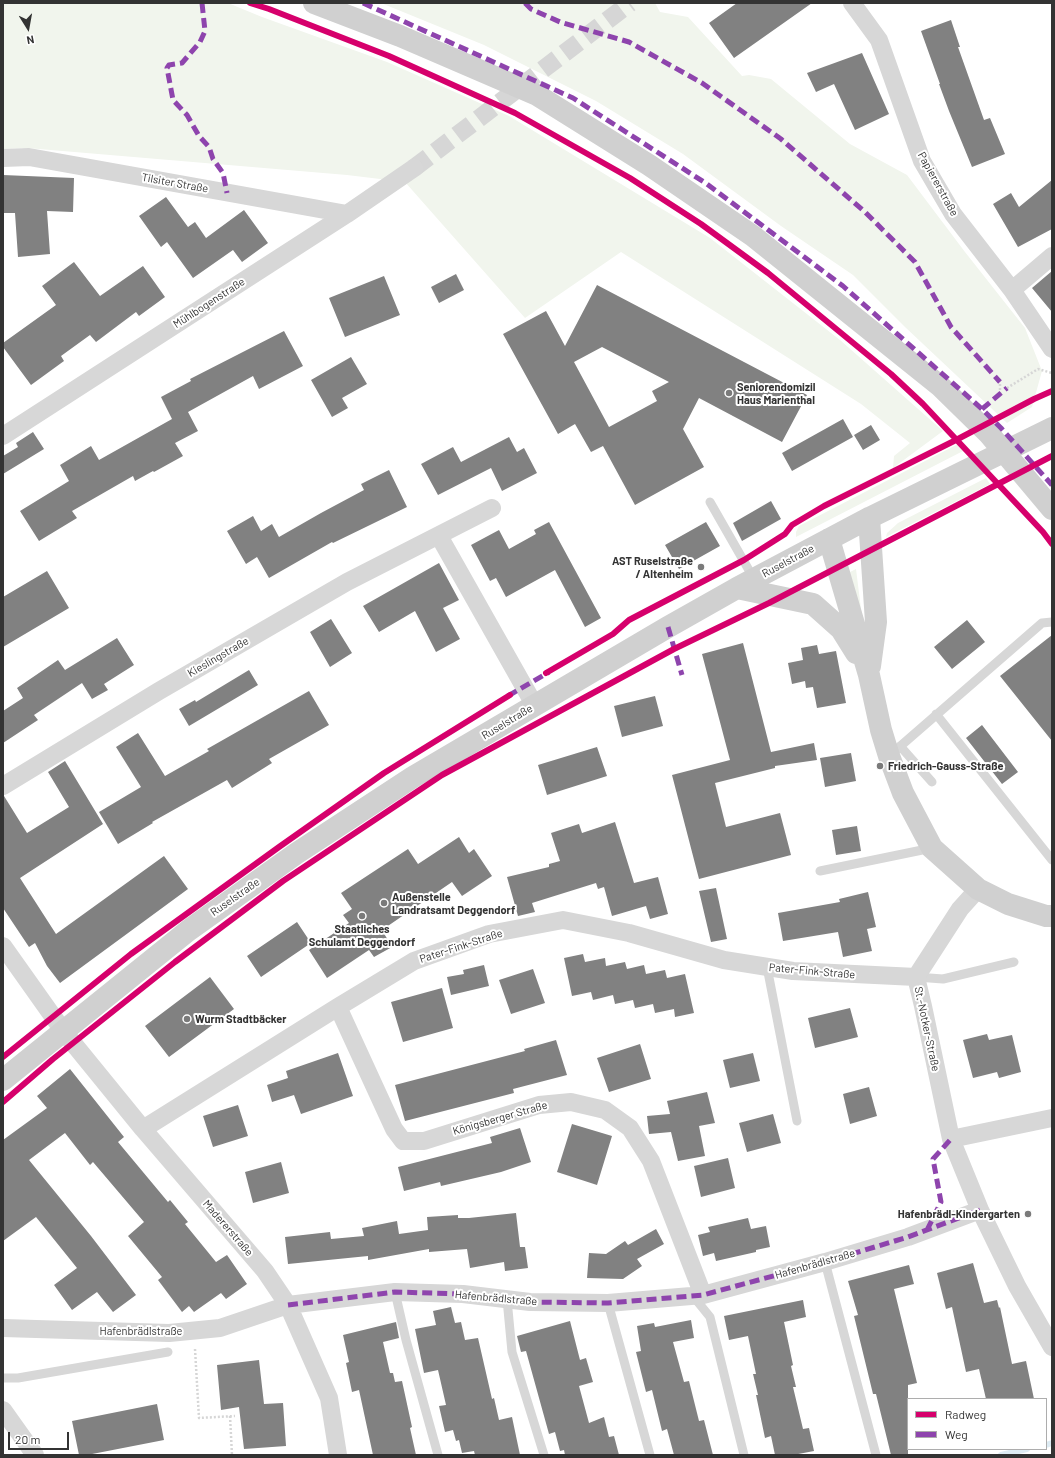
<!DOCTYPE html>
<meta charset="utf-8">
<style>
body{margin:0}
#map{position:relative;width:1055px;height:1458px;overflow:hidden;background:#fff;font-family:Barlow,sans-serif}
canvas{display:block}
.frame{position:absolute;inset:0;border:4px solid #333;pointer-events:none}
.legend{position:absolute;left:907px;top:1398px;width:140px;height:52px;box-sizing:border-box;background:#fff;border:1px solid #adadad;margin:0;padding:5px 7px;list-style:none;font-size:12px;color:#333}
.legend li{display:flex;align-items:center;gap:8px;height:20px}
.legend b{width:20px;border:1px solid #adadad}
.north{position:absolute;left:8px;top:8px;width:40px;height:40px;-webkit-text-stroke:3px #fff;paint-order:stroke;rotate:169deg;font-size:11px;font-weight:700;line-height:16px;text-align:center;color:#333}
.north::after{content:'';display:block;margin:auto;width:14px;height:18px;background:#333;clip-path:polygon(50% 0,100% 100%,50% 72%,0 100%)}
.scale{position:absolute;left:8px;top:1432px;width:61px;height:18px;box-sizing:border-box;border:2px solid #333;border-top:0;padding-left:5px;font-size:12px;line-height:14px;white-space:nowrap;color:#333;-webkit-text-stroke:3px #fff;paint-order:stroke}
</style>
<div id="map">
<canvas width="1055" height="1458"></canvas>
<div class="frame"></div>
<ul class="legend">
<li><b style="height:5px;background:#d6006c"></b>Radweg</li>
<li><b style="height:5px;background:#8e44ad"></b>Weg</li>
</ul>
<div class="north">N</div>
<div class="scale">20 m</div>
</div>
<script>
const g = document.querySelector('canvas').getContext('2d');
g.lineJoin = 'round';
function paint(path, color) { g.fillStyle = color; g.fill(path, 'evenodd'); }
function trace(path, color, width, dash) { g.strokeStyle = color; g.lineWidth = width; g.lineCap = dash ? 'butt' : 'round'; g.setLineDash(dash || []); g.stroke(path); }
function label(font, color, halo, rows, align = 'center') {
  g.font = font + ' Barlow,sans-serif'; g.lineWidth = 4; g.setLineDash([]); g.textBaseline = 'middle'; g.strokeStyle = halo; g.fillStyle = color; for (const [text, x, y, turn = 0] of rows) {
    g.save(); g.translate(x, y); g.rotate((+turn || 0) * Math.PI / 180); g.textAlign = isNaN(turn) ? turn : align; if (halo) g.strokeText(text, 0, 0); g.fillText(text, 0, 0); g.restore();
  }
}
paint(new Path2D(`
 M3,3H228L262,17L387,62L509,116L710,238L840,340L943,431L893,468L894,456L910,443L861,404L621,252L525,318L405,182L347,175L27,148L3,149Z
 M381,3H655L660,12L688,17L742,76L749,75L771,79L850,144L907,175L965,252L1025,328L1042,371L1032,407L1007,423L905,327L853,275L781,226L683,154L596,101L484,45Z
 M960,443L965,450L796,537V532L799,526Z
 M986,478L990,484L886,537L887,533L898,523Z
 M856,569L863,625L844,575Z`), '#f1f5ed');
trace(new Path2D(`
 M1046,1445L1052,1443
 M1001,1455L1027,1449`), '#ddebf3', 6);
paint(new Path2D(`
 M737,3H812L734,58L709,23Z
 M951,20L960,47H958L984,120L990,118L1005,154L972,167L949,111L939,84H940L921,31Z
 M862,53L889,114L855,130L834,84L816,92L807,73Z
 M3,175L74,178L73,212L47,211L50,254L18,257L15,213H3Z
 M1052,180V229L1018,247L993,204L1011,193L1019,207Z
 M166,197L188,227L195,222L206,238L244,210L268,243L242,262L233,250L193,278L167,242L161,247L139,216Z
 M74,262L100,296L143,266L165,297L139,316L136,312L96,342L90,335L61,356L64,361L31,385L3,347V343L56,305L42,286Z
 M1052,271V312L1032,288Z
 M456,274L464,290L439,303L431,287Z
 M384,276L400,315L345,337L329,298Z
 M597,285L807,395L782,442L699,398L683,429L704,467L635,505L603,446L591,452L575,424L558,434L503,334L546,311L565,346ZM602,347L669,382L652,391L657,401L609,427L574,362Z
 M284,331L303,366L259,389L253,376L188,412L198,431L175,443L183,456L154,472L153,471L135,481L133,476L72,511L77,518L39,541L20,511L69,481L60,465L91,446L99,460L172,419L161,397L191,381L190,379Z
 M351,357L367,384L342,398L348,408L332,417L311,380Z
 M843,419L853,437L792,471L782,453Z
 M871,425L880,440L863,450L854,435Z
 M33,432L44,449L3,474V456L18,447L16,443Z
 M509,437L517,452L524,448L537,473L502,491L491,468L438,495L421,464L453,447L461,462Z
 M389,470L407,507L333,543L332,542L269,578L257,557L246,564L227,531L253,516L261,531L272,524L279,537L321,513L364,490L361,484Z
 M771,501L781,519L742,541L733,523Z
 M549,522L601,618L585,627L555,570L506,597L496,578L490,581L471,545L499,530L509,549L536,534L534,530Z
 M706,522L720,546L679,569L665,545Z
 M439,563L459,600L443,608L460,639L436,652L415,611L379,632L363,606Z
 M47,571L69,608L3,647V597Z
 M331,619L352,653L330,667L310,632Z
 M967,620L985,642L952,669L934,647Z
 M1052,635V741L1000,676Z
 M117,638L134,665L104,684L108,690L92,699L82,683L34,715L38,720L3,743V711L23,698L17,688L58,660L65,670Z
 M743,643L771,752L814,743L817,760L775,766V768L715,783L726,827L780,813L791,855L699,879L672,775L730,760L702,654Z
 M817,645L819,654L836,651L846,703L817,708L813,687L806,688L805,681L792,684L788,663L803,660L801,648Z
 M249,670L258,685L189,726L179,709L195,700L196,702Z
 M309,691L329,725L269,759L272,763L232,788L227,780L152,822L153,823L118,844L99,812L141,787L116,747L138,733L165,776L209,751L207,749Z
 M655,696L663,726L622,737L614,706Z
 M982,725L1018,772L1002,784L966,738Z
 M597,747L607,776L547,795L538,765Z
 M851,753L856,781L825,787L820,758Z
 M65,761L103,824L20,878L56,934L164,856L188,889L60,983L47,966L35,943L29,947L3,908V796H4L27,833L69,807L48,772Z
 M615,822L634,883L658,877L668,914L650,919L646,906L612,916L604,887L598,889L596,883L532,903L535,912L518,916L507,877L549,867V864L560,861L551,833L579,824L582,833Z
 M857,826L861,851L836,855L832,830Z
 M459,837L469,853L474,849L492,876L462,896L452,882L382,930L392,947L374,957L369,950L327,978L309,950L349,923L343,915L352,909L341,893L408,849L418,864Z
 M716,888L727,939L711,942L699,891Z
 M868,892L876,927L867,929L872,951L843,957L838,932L783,941L778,913L840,902L839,899Z
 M297,922L311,943L261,977L247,956Z
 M583,954L585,962L605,958L606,966L625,962L627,969L644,965L646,974L665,970L667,978L685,974L694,1013L675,1017L674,1009L655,1013L653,1004L635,1008L633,1000L615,1004L613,995L593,1000L591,992L572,996L564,958Z
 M484,965L489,986L451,995L447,977L464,974L463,970Z
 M533,969L545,1003L511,1014L499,980Z
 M210,977L234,1009L169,1057L145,1026Z
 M442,988L453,1028L403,1042L391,1002Z
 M850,1008L858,1037L815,1048L808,1018Z
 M987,1034L989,1040L1012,1035L1021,1072L999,1078L997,1072L973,1078L963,1040Z
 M556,1040L567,1075L513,1089L514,1093L405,1121L395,1085L525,1051L524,1049Z
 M640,1044L651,1079L609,1092L597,1058Z
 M338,1053L353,1096L301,1114L294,1095L272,1102L267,1085L288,1078L286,1071Z
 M753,1053L760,1081L730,1088L723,1060Z
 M70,1069L124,1137L118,1142L168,1202L170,1200L188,1222L185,1224L216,1262L227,1255L247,1284L226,1299L221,1293L194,1312L189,1306L182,1312L158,1280L162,1277L128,1236L144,1222L93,1162L90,1165L65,1133L29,1160L91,1236L136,1295L113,1312L97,1292L72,1310L54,1285L77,1268L36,1217L3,1241V1140L47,1108L37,1096Z
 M869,1087L877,1116L850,1124L843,1094Z
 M707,1092L715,1123L699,1126L705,1156L678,1161L671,1132L649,1134L647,1116L670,1114L667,1101Z
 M238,1105L248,1136L213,1147L203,1116Z
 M773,1114L781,1143L747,1152L739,1123Z
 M572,1124L612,1136L597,1185L557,1172Z
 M520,1128L531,1162L501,1172L441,1186L440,1182L404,1191L398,1167L492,1143L490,1137Z
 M728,1158L735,1188L701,1197L694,1166Z
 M281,1162L289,1193L253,1203L245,1172Z
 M516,1213L520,1247H525L528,1268L505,1271L504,1262L470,1268L467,1249L429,1252V1249L368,1260V1256L288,1264L285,1237L330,1232L331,1239L364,1236L362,1228L397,1221L399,1234L428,1230L427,1217L458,1215V1218H469Z
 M748,1218L751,1229L766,1226L770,1247L756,1250V1252L716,1261L714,1253L703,1256L698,1235L710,1232L708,1227Z
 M656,1229L664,1244L637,1259L642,1266L623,1279L587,1278L589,1253L606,1254L625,1241L628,1245Z
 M973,1263L984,1303L997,1300L999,1308L1000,1307L1012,1364L1026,1361L1034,1399H986L979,1369L966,1372L952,1307L946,1309L937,1273Z
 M909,1265L914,1284L894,1289L917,1383L908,1385V1455H891L876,1394H873L854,1316L858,1315L848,1281Z
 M803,1300L806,1317L784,1322L793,1365L791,1366L796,1387H793L803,1429L809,1428L814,1451L793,1455H775L771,1436L765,1438L756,1395H758L753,1374H756L748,1336L729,1340L724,1316Z
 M451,1307L455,1323L461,1322L465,1340L478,1338L492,1399L494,1398L499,1420L512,1417L520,1455H475L474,1451L462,1453L459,1440L456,1441L453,1430L445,1432L439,1406L446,1405L438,1370L424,1373L415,1329L436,1325L433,1311Z
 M691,1320L694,1338L673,1342L684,1382L689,1381L699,1421L704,1420L713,1455H674L667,1429L662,1431L652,1390L646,1392L636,1352L641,1351L637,1326L654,1323L655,1327Z
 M570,1321L580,1360L586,1358L593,1382L579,1386L589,1423L604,1417L609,1437L614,1436L619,1455H565L564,1450L560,1451L555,1432L549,1434L526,1351L521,1352L517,1336Z
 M396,1322L399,1338L383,1342L390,1373H393L395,1382L402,1381L412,1427L410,1428L416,1455H373L359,1390L352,1392L346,1363L349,1362L343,1335Z
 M259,1360L264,1404L283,1403L286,1446L244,1449L239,1407L221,1410L217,1365Z
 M157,1404L164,1440L87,1455H79L72,1421Z`), '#818181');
trace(new Path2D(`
 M414,168L630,3`), '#d6d6d6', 18, [18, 9]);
trace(new Path2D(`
 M1007,388L1038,369L1052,373
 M1000,394V382
 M195,1349L199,1418L235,1416
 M230,1416L232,1455`), '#d6d6d6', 2.5, [2, 2]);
trace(new Path2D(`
 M710,502L754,579
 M936,714L1052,860
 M900,746L932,782
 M889,756L1042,623L1052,622
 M820,871L932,848
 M767,967L797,1121
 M916,977L943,979L1014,962
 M825,1262L876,1455
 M395,1292L406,1340L438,1455
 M693,1296L710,1317L744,1455
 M507,1299L512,1352L544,1455
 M608,1303L650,1455
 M3,1378H18L168,1352`), '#d7d7d7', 9);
trace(new Path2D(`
 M852,3L879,40L922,161L953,214L1012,290L1052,349
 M3,158L29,157L347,214
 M1012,290L1052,256
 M3,436L347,214L414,168
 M439,536L535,706
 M3,786L159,691L347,582L492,508
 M978,889L960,909L916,977L923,1006L951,1139L980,1210L1017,1286L1052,1347
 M3,946L64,1032L143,1129L265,1271L288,1305L329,1398L338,1455
 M338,1007L394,1129L403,1141H424L539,1105L571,1102L605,1110L630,1128L651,1161L703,1295
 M143,1129L338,1007L414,961L489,934L563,920L629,933L724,960L793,971L916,977
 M951,1139L1052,1118
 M3,1328L169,1333L220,1328L288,1305L395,1292L463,1294L530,1302L608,1303L703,1295L825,1262L908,1237L980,1210
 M3,1410L35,1455`), '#d7d7d7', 18);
trace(new Path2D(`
 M314,3L400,36L537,95L649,165L753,236L940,386L989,434L1052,509
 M869,518L876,622L870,666
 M829,539L869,675L881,730L889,756L903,793L932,848L978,889L1008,904L1046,916H1052
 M737,588L813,604L841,629L856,653
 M3,1080L189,930L297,853L413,777L668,627L737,588L869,518L1052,428`), '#d0d0d0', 22);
trace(new Path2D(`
 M202,3L205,31L200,42L182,63L169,65L167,68L173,100L187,115L199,136L209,147L213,159L223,173L227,193
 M363,3L573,98L707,184L843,286L982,409L1001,428L1052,485
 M525,3L531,9L560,22L629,42L702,83L781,139L865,212L915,262L951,327L1000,382
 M982,409L1007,388
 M668,627L682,675
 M508,696L549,672
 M927,1230L941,1202L933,1159L951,1139
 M288,1305L395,1292L463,1294L530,1302L608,1303L703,1295L825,1262L908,1237L980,1210`), '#8e44ad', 5, [10, 5]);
trace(new Path2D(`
 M250,3L269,9L389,56L515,113L630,178L701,224L768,273L891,374L923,404L1043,532L1052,544
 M546,673L613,634L629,620L744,560L785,534L792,525L824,506L956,440L1034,399L1052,391
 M3,1057L131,954L279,847L384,773L510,695
 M3,1102L53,1059L175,962L283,881L442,775L674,649L769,603L1052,456`), '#d6006c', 6);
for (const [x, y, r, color] of [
 [729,393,4,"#7a7a7a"],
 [701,567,4,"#7a7a7a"],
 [880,766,4,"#7a7a7a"],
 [384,903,4,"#7a7a7a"],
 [362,916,4,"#7a7a7a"],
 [187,1019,4,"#7a7a7a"],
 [1028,1214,4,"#7a7a7a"]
]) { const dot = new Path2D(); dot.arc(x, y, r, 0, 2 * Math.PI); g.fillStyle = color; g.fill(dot); trace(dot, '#fff', 1.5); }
label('11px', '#333', '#fff', [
 ["Tilsiter Straße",175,183,10],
 ["Papiererstraße",938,184,61],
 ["Mühlbogenstraße",209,303,-33],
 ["Ruselstraße",788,561,-28],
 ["Kieslingstraße",218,657,-30],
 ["Ruselstraße",507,722,-31],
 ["Ruselstraße",235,897,-35],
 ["Pater-Fink-Straße",461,946,-18],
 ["Pater-Fink-Straße",812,971,5],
 ["St.-Notker-Straße",927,1029,78],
 ["Königsberger Straße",500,1118,-16],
 ["Madererstraße",228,1228,49],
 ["Hafenbrädlstraße",815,1264,-16],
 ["Hafenbrädlstraße",496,1298,5],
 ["Hafenbrädlstraße",141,1331]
]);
label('bold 11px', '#333', '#fff', [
 ["Seniorendomizil",737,387],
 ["Haus Marienthal",737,400],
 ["AST Ruselstraße",693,561,"right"],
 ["/ Altenheim",693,574,"right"],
 ["Friedrich-Gauss-Straße",888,766],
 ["Außenstelle",392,897],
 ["Landratsamt Deggendorf",392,910],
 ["Staatliches",362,929,"center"],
 ["Schulamt Deggendorf",362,942,"center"],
 ["Wurm Stadtbäcker",195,1019],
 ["Hafenbrädl-Kindergarten",1020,1214,"right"]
], 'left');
</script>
